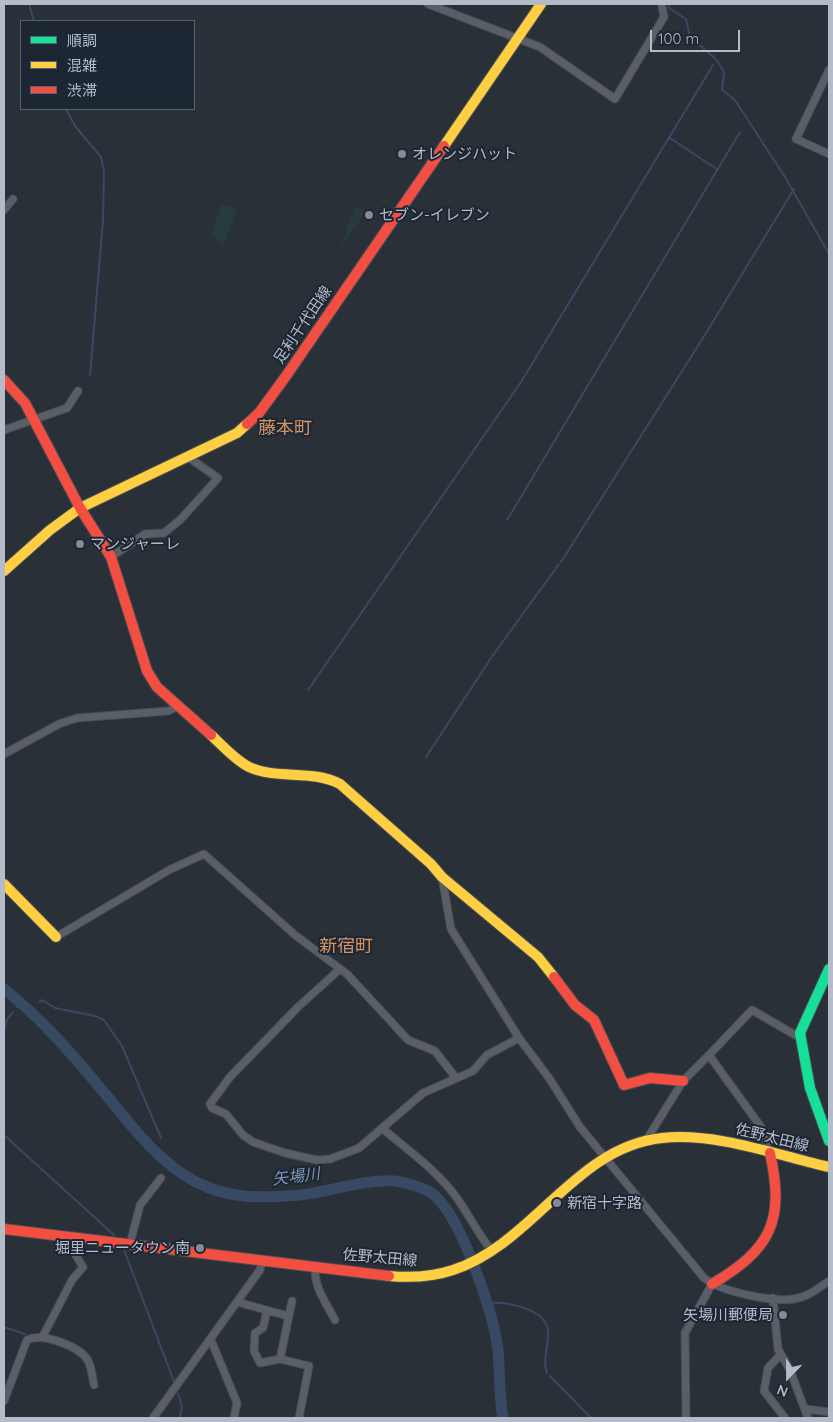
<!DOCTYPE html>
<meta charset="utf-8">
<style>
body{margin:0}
#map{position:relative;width:833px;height:1422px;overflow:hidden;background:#2a3038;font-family:Quicksand,"Noto Sans JP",sans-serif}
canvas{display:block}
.frame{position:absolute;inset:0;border:5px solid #b4bcc9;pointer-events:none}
.legend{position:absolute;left:20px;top:20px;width:175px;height:90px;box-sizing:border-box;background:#1d2633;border:1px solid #59626f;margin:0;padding:6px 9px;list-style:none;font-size:15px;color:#b4bcc9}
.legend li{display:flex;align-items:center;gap:10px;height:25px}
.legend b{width:25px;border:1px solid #59626f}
.north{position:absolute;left:763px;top:1352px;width:50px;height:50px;-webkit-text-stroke:4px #1d2633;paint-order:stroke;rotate:202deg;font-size:14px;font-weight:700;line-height:20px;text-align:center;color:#b4bcc9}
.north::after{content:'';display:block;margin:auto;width:18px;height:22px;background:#b4bcc9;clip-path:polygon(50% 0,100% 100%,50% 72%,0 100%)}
.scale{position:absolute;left:650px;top:30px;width:90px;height:22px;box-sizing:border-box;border:2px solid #b4bcc9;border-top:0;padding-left:6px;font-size:15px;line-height:18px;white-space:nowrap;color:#b4bcc9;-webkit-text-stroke:4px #1d2633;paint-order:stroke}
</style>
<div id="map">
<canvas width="833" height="1422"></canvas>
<div class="frame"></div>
<ul class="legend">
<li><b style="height:6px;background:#16e098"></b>順調</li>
<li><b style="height:6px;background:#ffcf43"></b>混雑</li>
<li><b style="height:6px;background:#f24e42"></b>渋滞</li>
</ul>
<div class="north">N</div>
<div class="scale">100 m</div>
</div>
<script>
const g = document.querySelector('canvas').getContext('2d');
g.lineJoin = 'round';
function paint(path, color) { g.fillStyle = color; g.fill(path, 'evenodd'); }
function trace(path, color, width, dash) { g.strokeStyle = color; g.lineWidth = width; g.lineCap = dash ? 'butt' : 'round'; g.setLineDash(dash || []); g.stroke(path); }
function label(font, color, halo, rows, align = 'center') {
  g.font = font + ' Quicksand,"Noto Sans JP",sans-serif'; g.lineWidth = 4; g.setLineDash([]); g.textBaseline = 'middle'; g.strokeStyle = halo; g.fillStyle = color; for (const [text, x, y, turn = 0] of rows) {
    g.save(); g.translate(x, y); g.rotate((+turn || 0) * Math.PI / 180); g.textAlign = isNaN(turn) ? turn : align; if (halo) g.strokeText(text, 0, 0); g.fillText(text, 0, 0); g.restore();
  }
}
paint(new Path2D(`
 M222,204L237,209L223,247L211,234Z
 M355,206L364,210L362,217L343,245L341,244Z`), '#273a3e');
trace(new Path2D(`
 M29,4L34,21
 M669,4V8L686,19L690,37L716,59L724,72L722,90L735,100L785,177L829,254
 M66,109L75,126L101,157L104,171L103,220L90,375
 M670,138L718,170
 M507,520L740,132
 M561,562L703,338L794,189
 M308,690L521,382L713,65
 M426,757L493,655L559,564
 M40,1002L42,1000L55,1008L95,1016L104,1020L122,1046L161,1138
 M17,1007L21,1003
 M31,1013L34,1009
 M4,1032L7,1019L13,1012
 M4,1135L114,1235
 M124,1250L175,1384
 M489,1303C506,1302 546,1308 548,1331C549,1344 542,1362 547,1373
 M4,1327L25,1334
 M550,1376L591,1418
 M178,1394L182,1406L180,1418`), '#384963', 2);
trace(new Path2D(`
 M4,989C41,1018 72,1054 102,1090C129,1122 158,1163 196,1182C231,1200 262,1198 300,1195C330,1192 363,1179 394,1181C404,1182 421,1187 430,1192C459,1210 492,1309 497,1343C501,1368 498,1393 503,1418`), '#384963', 11);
const street = new Path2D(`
 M428,4L540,47L615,99L664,17L662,6
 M829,70L796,139L829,154
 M4,210L13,199
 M4,430L67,408L78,391
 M111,557L145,534L164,533L180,520L218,478L188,457
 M4,754L59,724L77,718L168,711L179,706
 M442,877L451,929L519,1038L549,1078L580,1127L704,1278C722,1292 779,1305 802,1297C812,1294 821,1286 829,1281
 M56,937L169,870L204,854L295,935L347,974L408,1040L435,1051L456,1078
 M340,969L298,1007L230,1077L210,1104L212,1108L226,1114L243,1135L253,1142L285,1153L317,1160L330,1159L359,1148L423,1093L473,1071L487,1055L519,1038
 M383,1129C406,1148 430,1166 449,1188C466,1207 475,1231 492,1251
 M647,1139L683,1081L709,1055
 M770,1153L761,1127L709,1055L752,1010L802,1039
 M130,1244L140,1205L161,1178
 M316,1267C312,1285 327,1304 335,1320
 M773,1298L778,1349L790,1370L808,1418
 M292,1301L280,1359L309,1366L299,1418
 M237,1302L288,1316
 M267,1311L263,1328L255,1333L254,1351L260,1363L280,1359
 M43,1336L72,1280L83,1267L64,1236
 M211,1340L237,1403L234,1418
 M781,1354L768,1368L764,1391L785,1418
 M4,1401L27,1340C42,1332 78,1346 87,1359C92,1366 92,1377 94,1385
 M806,1409L829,1412
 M153,1418L260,1270L262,1261
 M686,1418L685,1333L712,1284`);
const fast = new Path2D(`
 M829,969L800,1033L810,1088L829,1141`);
const slow = new Path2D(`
 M444,146L541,4
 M4,571L50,530L80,508L237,433L247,424
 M211,735C223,746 235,760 249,767C277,780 312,769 340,784L431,864L442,877L538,957L554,977
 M4,884L56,937
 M389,1276C411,1278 432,1277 453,1270C533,1244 575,1147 662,1138C715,1132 777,1155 829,1167`);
const jam = new Path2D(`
 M4,380L25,403L80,508L111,557L147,671L157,687L211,735
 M247,424L259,413L286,376L444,146
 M554,977L575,1005L594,1020L624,1085L650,1078L683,1081
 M4,1229L389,1276
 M712,1284C771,1249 785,1221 770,1153`);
trace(street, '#484c53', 9);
trace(fast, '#484c53', 12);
trace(slow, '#484c53', 12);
trace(jam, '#484c53', 12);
trace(street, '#5a5e66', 7);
trace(fast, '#16e098', 10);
trace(slow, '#ffcf43', 10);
trace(jam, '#f24e42', 10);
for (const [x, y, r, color] of [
 [402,154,5,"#848b96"],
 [369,215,5,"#848b96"],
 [80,544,5,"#848b96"],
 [557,1203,5,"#848b96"],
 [200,1248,5,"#848b96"],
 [783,1315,5,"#848b96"]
]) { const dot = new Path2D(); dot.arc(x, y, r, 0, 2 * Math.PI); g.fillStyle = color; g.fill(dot); trace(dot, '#1d2633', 2); }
label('15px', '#b4bcc9', '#1d2633', [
 ["オレンジハット",412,154],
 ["セブン-イレブン",379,215],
 ["マンジャーレ",90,544],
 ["新宿十字路",567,1203],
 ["堀里ニュータウン南",190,1248,"right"],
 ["矢場川郵便局",773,1315,"right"]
], 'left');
label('15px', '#b4bcc9', '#1d2633', [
 ["足利千代田線",303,325,-56],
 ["佐野太田線",772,1138,14],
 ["佐野太田線",380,1258,5]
]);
label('italic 16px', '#7c92b1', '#1d2633', [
 ["矢場川",296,1177,-7]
]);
label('18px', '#d59563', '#1d2633', [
 ["藤本町",285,429],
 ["新宿町",346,947]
]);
</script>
